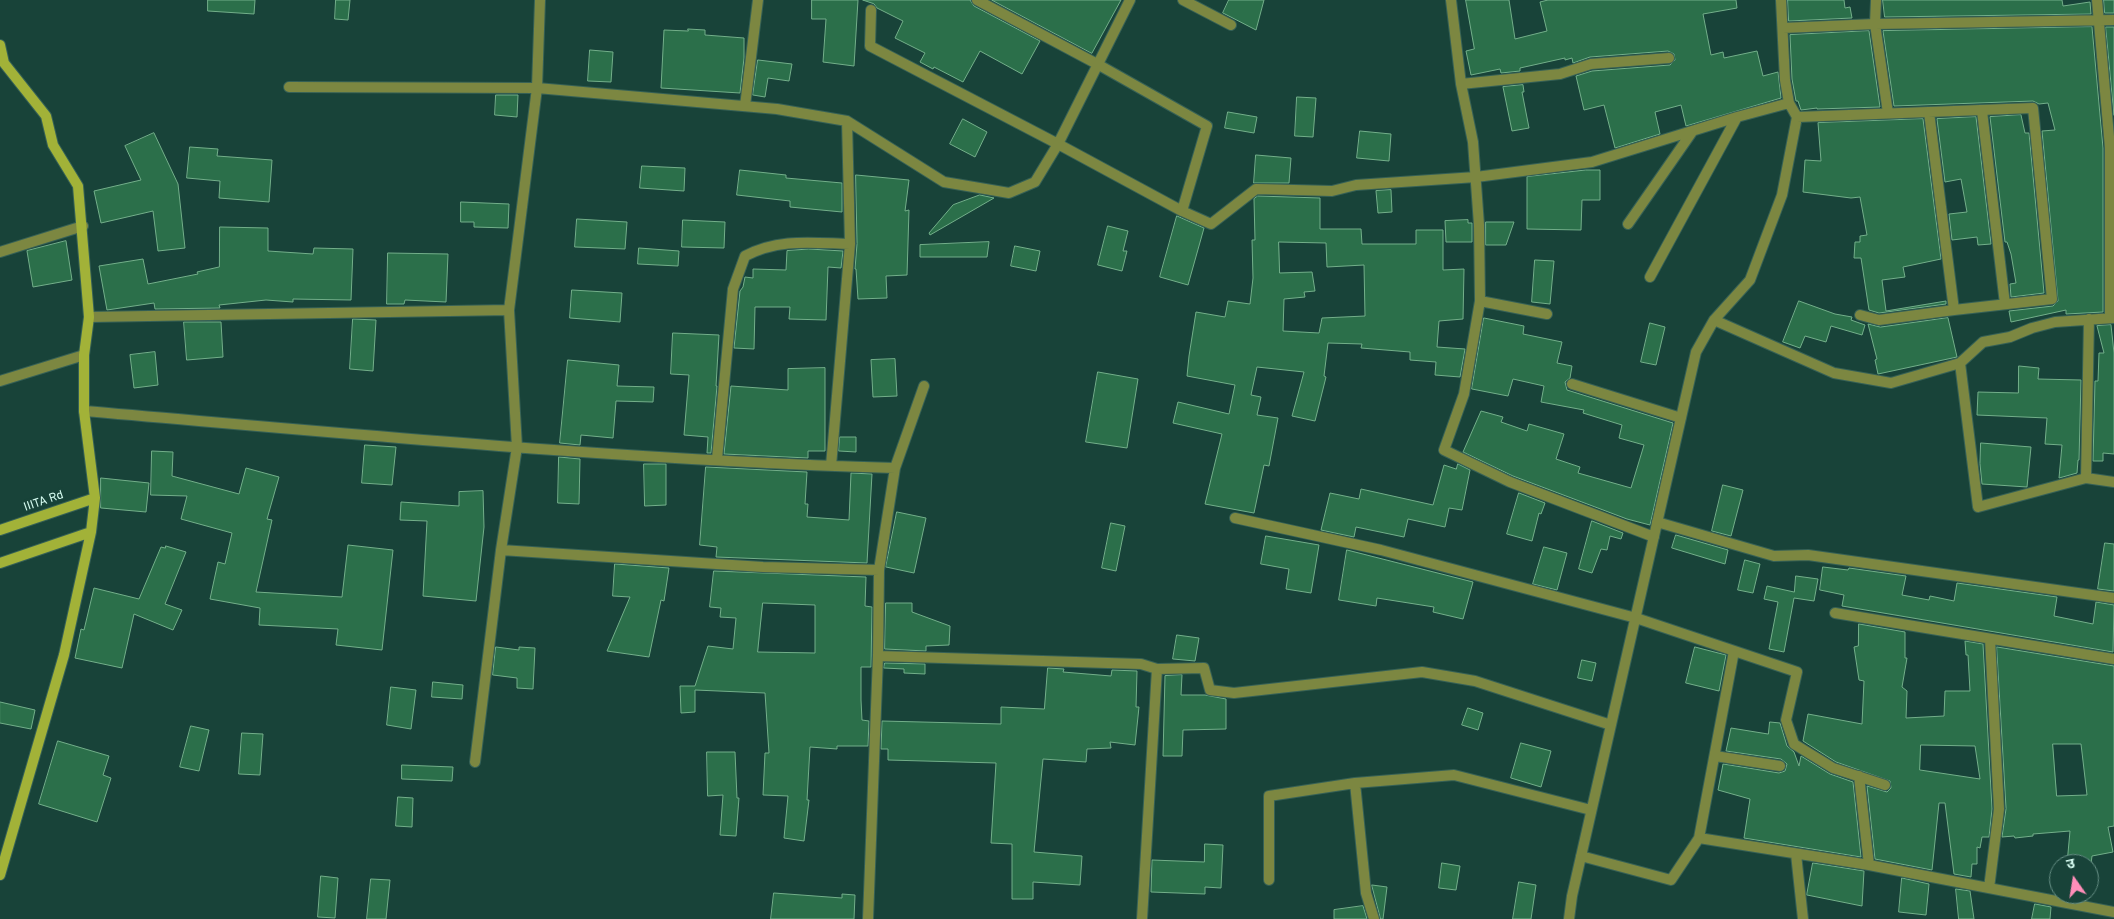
<!DOCTYPE html>
<meta charset="utf-8">
<style>
body{margin:0}
#map{position:relative;width:2114px;height:919px;overflow:hidden;background:#184339;font-family:Overpass,"Noto Sans Devanagari",sans-serif}
canvas{display:block}
.north{position:absolute;left:2049px;top:854px;width:50px;height:50px;box-sizing:border-box;background:#184339;border:1px solid #648d83;border-radius:50%;rotate:347deg;font-size:14px;font-weight:700;line-height:20px;text-align:center;color:#d6fcf1}
.north::after{content:'';display:block;margin:auto;width:18px;height:22px;background:#ff8eb9;clip-path:polygon(50% 0,100% 100%,50% 72%,0 100%)}
</style>
<div id="map">
<canvas width="2114" height="919"></canvas>
<div class="north">उ</div>
</div>
<script>
const g = document.querySelector('canvas').getContext('2d');
g.lineJoin = 'round';
function paint(path, color) { g.fillStyle = color; g.fill(path, 'evenodd'); }
function trace(path, color, width, dash) { g.strokeStyle = color; g.lineWidth = width; g.lineCap = dash ? 'butt' : 'round'; g.setLineDash(dash || []); g.stroke(path); }
function label(font, color, halo, rows, align = 'center') {
  g.font = font + ' Overpass,sans-serif'; g.lineWidth = 5; g.setLineDash([]); g.textBaseline = 'middle'; g.strokeStyle = halo; g.fillStyle = color; for (const [text, x, y, turn = 0] of rows) {
    g.save(); g.translate(x, y); g.rotate((+turn || 0) * Math.PI / 180); g.textAlign = isNaN(turn) ? turn : align; if (halo) g.strokeText(text, 0, 0); g.fillText(text, 0, 0); g.restore();
  }
}
const building = new Path2D(`
 M208,0H255L254,14L208,11Z
 M336,0H350L348,20L335,19Z
 M812,0H858L854,66L823,62L826,19H812Z
 M863,0H970L974,6L1040,41L1022,74L980,51L963,82L934,67L933,69L920,62L925,53L895,38L903,21L877,8L874,4Z
 M992,0H1121L1092,53Z
 M1229,0H1264L1256,30L1223,13Z
 M1466,0H1509L1515,39L1547,31L1540,2L1548,0H1736L1737,8L1703,14L1711,55L1723,52L1724,58L1757,51L1763,76L1778,72L1781,98L1686,126L1681,105L1655,112L1660,134L1615,148L1604,105L1584,110L1576,76L1592,71L1670,65L1675,60L1674,54L1668,51L1590,57L1573,63L1572,58L1565,60V58L1520,68V71L1501,73L1500,69L1471,75L1466,51L1474,49Z
 M1788,0H1844L1845,8L1850,7L1852,18L1789,21Z
 M1883,0H2062L2063,6L2090,2L2091,14L1885,17Z
 M2104,0H2114V13H2105Z
 M2092,27L2103,148V312L2066,314V310L2011,322L2009,311L2053,306L2058,301L2042,131L2055,130L2048,103L2039,104L2033,101L1894,106L1883,31Z
 M2106,27H2114V115Z
 M688,29L705,30V35L744,38V58L740,93L661,88L664,30L688,31Z
 M1869,31L1880,107L1817,109V108L1801,110L1798,101H1796L1792,79L1790,35Z
 M590,50L613,52L611,82L588,81Z
 M758,60L792,64L789,81L768,78L765,97L753,95Z
 M1523,85L1524,92H1522L1529,128L1512,131L1503,87Z
 M496,95H518L517,117L495,115Z
 M1297,97L1316,98L1313,137L1295,136Z
 M1228,112L1257,117L1254,133L1225,128Z
 M2021,115L2025,133H2029L2044,293L2011,297L2010,284L2016,283L2011,254L2007,242H2005L1990,117Z
 M1976,117L1991,244L1978,245L1977,237L1952,240L1949,214L1967,212L1961,179L1945,182L1937,119Z
 M963,119L987,132L975,157L950,144Z
 M1923,119L1941,259L1903,267L1905,277L1882,280L1886,311L1946,301V304L1879,313L1869,310L1861,258H1854L1855,242H1860V236L1867,235L1860,197L1851,198L1803,192L1805,160L1821,161L1818,123Z
 M1360,131L1391,134L1389,161L1357,158Z
 M154,133L178,184L185,248L158,251L153,211L101,223L94,191L141,180L125,146Z
 M190,147L218,149L217,156L272,160L269,202L219,198L220,181L187,178Z
 M1256,155L1291,158L1289,183H1254Z
 M642,166L685,168L684,191L640,188Z
 M740,170L786,175V178L842,183V212L790,207V201L737,195Z
 M1586,170H1600V200H1582L1581,230L1527,229V177Z
 M856,175L909,180L905,211L909,210L907,275L886,276L887,298L858,299L856,269H855L857,244Z
 M1391,190L1392,212L1378,213L1376,191Z
 M980,195L994,198L930,235L929,233L953,205Z
 M1258,196L1320,198V229H1361L1362,244H1416V230H1443V270L1464,269L1463,319L1439,321L1437,347L1465,349L1460,377L1435,375L1436,362L1410,360V352L1361,348L1362,344L1328,343L1324,376L1326,377L1315,421L1292,416L1304,372L1257,367L1251,395L1261,397L1257,415L1278,418L1269,466L1264,465L1254,513L1205,504L1222,434L1173,423L1178,402L1229,414L1235,385L1187,376L1189,356L1196,312L1225,317L1228,301L1250,304L1253,278L1252,240H1255L1254,199ZM1279,242L1326,243L1327,267L1364,265L1365,316L1322,318L1319,333L1283,331L1284,299L1305,297L1304,292L1315,291L1312,272L1280,273Z
 M461,202L509,204L508,228L474,227V222H461Z
 M1177,216L1204,228L1188,285L1160,277Z
 M577,219L627,222L625,249L575,247Z
 M683,220L725,222L724,248L682,247Z
 M1468,220V223H1472V242H1446L1445,221Z
 M1486,222H1514L1506,245H1486Z
 M1108,226L1128,231L1123,251H1127L1122,271L1098,265Z
 M220,227L268,228V251L313,254L314,248L353,249L351,300L293,299V302L266,300L219,305L220,308L155,309L154,303L107,310L99,266L143,259L148,284L198,274L197,272L219,267Z
 M66,241L72,280L33,287L27,251Z
 M989,242L987,257H920V245Z
 M1015,246L1040,251L1036,271L1011,266Z
 M639,248L679,251L678,266L638,264Z
 M809,249L843,251L841,268L828,267L826,320L789,319L790,307H755L754,349L734,348L740,291L743,287L745,277L753,278V269L786,270L787,251Z
 M388,253L448,254L446,302L405,300L404,304H387Z
 M1535,260L1554,261L1550,304L1532,302Z
 M572,290L622,293L620,322L570,318Z
 M1799,301L1835,314L1852,317L1851,320L1865,325L1862,335L1831,326L1826,342L1805,336L1800,348L1783,342Z
 M1484,318L1524,326L1523,334L1562,342L1557,363L1572,366L1570,378L1565,382L1567,390L1673,423L1650,525L1627,519L1513,476L1463,452L1481,411L1503,417L1501,422L1527,431L1529,424L1564,434L1556,459L1580,467L1578,473L1631,488L1644,445L1619,438L1622,425L1583,413L1584,410L1541,402L1544,386L1513,379L1508,396L1472,389Z
 M1948,318L1957,357L1878,374L1875,360L1877,359L1868,324L1880,327Z
 M353,319L376,320L373,371L350,369Z
 M184,322H221L223,357L187,360Z
 M1650,323L1665,327L1656,365L1641,362Z
 M2111,325L2114,353V454L2103,453V461H2093L2095,381H2098L2099,353H2104L2097,326Z
 M673,333L719,335L716,386H717L711,453H707L708,437L684,435L689,375L671,374Z
 M155,352L158,385L134,388L130,355Z
 M895,359L897,396L873,397L871,360Z
 M568,360L619,365L617,386L654,387L653,402L616,401L613,438L581,435L580,445L560,443Z
 M2019,366L2039,368L2038,379L2081,380L2079,460H2078L2077,473L2059,478L2062,445L2045,444L2047,418L1977,415L1978,392L2018,393Z
 M825,368V451H808V458L724,454L731,386L788,390V369Z
 M1098,372L1138,379L1127,448L1086,442Z
 M840,437H856V452L839,451Z
 M1981,443L2031,447L2027,487L1982,484L1980,464Z
 M365,445L396,447L392,485L362,483Z
 M152,451L173,452L172,476L239,494L246,468L279,477L267,519L272,520L256,592L342,597L348,545L393,550L382,650L336,645L338,629L259,625L260,608L210,599L218,562L225,564L232,533L181,519L187,496L151,495Z
 M559,457L580,459L579,504L558,503Z
 M644,464H666V505L645,506Z
 M1458,464L1470,470L1462,510L1449,508L1445,527L1408,519L1404,537L1356,527L1354,537L1321,530L1330,493L1359,499L1361,489L1433,505L1444,465L1456,469Z
 M706,467L807,472L805,504H808L807,517L849,520L851,473L872,474L867,563L716,557L717,547L700,545Z
 M101,478L149,483L146,512L101,508Z
 M1723,485L1743,490L1731,536L1712,531Z
 M483,491L484,527L476,601L423,596L427,521L400,520L401,502L459,506V492Z
 M1519,493L1545,503L1541,514L1539,513L1532,541L1507,534Z
 M897,512L926,518L914,573L886,567Z
 M1592,521L1623,533L1621,539L1610,536L1607,550L1601,549L1592,573L1579,569Z
 M1111,523L1125,526L1116,571L1102,568Z
 M1676,535L1728,550L1725,564L1672,548Z
 M1266,536L1319,545L1311,593L1286,589L1289,569L1261,564Z
 M2105,543L2114,544V591L2098,589Z
 M166,546L186,552L165,604L182,610L173,630L134,614L122,668L75,658L81,629L84,630L94,588L139,599L161,547L165,548Z
 M1544,547L1567,553L1557,590L1533,584Z
 M1347,550L1473,582L1463,619L1433,612L1434,607L1377,598L1376,606L1339,600Z
 M1745,560L1760,564L1753,593L1738,590Z
 M615,564L669,568L664,601L661,600L649,657L607,651L630,597L613,596Z
 M1823,567L1848,570L1849,568L1906,576L1902,595L1929,600L1930,596L1954,601L1957,583L2057,597L2054,616L2093,624L2096,602L2114,605L2113,652L1842,606L1844,595L1820,590Z
 M714,571L866,577L865,606L872,607L871,667H861V700L862,720L869,721L868,746H837V749L810,747L807,800H809L804,841L784,838L788,796L763,795L765,753H769L765,693L695,690V712L681,713L680,686H695L708,646L733,649L736,618L720,617L721,608L710,607ZM763,603L815,605V653L758,652Z
 M1796,576L1818,579L1814,601L1794,598L1784,652L1769,649L1778,602L1764,599L1767,586L1794,592Z
 M886,603H912V612L950,626L949,645L926,646V651L885,649Z
 M1859,624L1905,632V658H1907L1902,687L1907,691L1906,718L1944,716L1945,691H1970L1968,655H1966L1965,641L1983,644L1992,809L1989,837H1982L1980,848L1977,847V864H1972L1971,877L1954,874L1945,803H1939L1932,870L1875,859L1867,786L1887,792L1891,788L1890,781L1836,762L1803,741L1808,714L1862,724L1864,681L1859,680L1854,647L1858,646ZM1921,745L1975,746L1980,779L1920,770Z
 M1177,635L1199,638L1195,661L1173,659Z
 M496,647L519,650V647L535,648L533,689L517,688V678L493,675Z
 M1695,647L1726,655L1719,691L1686,683Z
 M1997,647L2114,666V826L2108,827L2113,852L2092,856L2091,864H2067L2070,831L2033,834V836L2015,838L2014,836L2002,837L2006,809ZM2053,744H2081L2087,795L2057,796Z
 M1582,660L1596,663L1592,681L1578,678Z
 M885,663L925,664V674L904,673V669L884,668Z
 M1048,668L1064,669L1063,672L1111,676L1112,670L1137,671L1136,707H1139L1135,745L1110,742L1111,748L1087,749L1086,762L1043,759L1034,852L1082,856L1080,885L1033,882V899H1012V844L991,843L996,763L888,760V749H881L882,721L1001,724V707L1044,709Z
 M1182,675L1181,695H1205L1226,699V729L1183,730L1182,756H1163L1165,676Z
 M433,682L463,685L462,699L432,697Z
 M391,687L416,690L411,729L387,725Z
 M0,702L35,710L31,729L0,723Z
 M1468,708L1483,713L1478,730L1462,725Z
 M1770,722L1780,723L1787,746L1794,752L1799,766L1801,756L1830,774L1853,782L1861,857L1744,838L1750,799L1718,790L1723,764L1779,773L1785,771L1787,764L1781,759L1726,751L1731,728L1768,734Z
 M191,726L209,730L199,771L180,767Z
 M242,733L263,734L260,775L239,774Z
 M58,741L109,756L103,775L111,778L97,822L39,804Z
 M1521,743L1551,751L1541,787L1511,778Z
 M707,752H735L737,798H739L736,836L720,835L723,795L708,796Z
 M402,765L453,767L452,781L402,779Z
 M398,797L413,798L412,827L396,826Z
 M1205,844L1223,845L1221,888L1205,887V894L1151,892L1152,860L1204,862Z
 M1442,863L1460,866L1456,890L1439,888Z
 M1813,863L1864,871L1862,906L1807,895Z
 M321,876L338,878L335,918L318,917Z
 M1902,878L1929,884L1926,915L1899,912Z
 M371,879L390,880L386,919H367Z
 M1519,882L1536,885L1531,919H1513Z
 M1372,885L1387,887L1383,919H1381Z
 M1956,889L1970,891L1974,919H1959Z
 M774,893L842,898V894L855,895L854,919H771Z
 M2035,904L2051,907L2050,919H2032Z
 M1363,906L1367,919H1334V910Z`);
paint(building, '#2b6f4a');
trace(building, '#73af8a', 1);
const street = new Path2D(`
 M1183,0L1231,25
 M1451,0L1461,84L1473,142L1479,225L1480,301L1547,314
 M1876,0L1875,24L1888,113
 M2097,0L2110,148V318
 M871,10L870,46L1058,144L1182,211L1207,126L1099,65L977,0
 M1783,28L1875,24L2114,20
 M1461,84L1560,74L1591,64L1669,58
 M289,87L537,88L777,109L847,121L944,182L1009,193L1035,182L1058,144L1130,0
 M745,106L758,0
 M1982,111L2005,304
 M1797,117L2033,108L2052,299L1954,310L1929,112
 M1182,211L1211,224L1256,189L1332,191L1356,185L1476,177L1592,162L1737,117L1789,103
 M1628,224L1692,132
 M0,252L83,226
 M1650,277L1737,117
 M1480,301L1464,394L1444,450L1510,482L1654,537
 M1860,315L1879,320L1954,310
 M89,317L509,310
 M2089,319L2086,478L2114,482
 M1714,320L1834,373L1891,383L1960,363L1983,342L2010,337L2032,328L2055,322L2114,318
 M1960,363L1978,507L2086,478
 M0,381L84,355
 M1572,384L1681,418
 M84,411C354,434 624,460 895,468
 M717,459L733,289L745,256C779,238 812,243 850,244
 M831,466L850,244L847,121
 M1235,518L1381,550L1636,618L1797,672L1786,720L1794,744L1833,768L1885,785
 M1657,522L1774,556L1808,555L2114,598
 M501,550L763,567L879,570
 M1835,613L2114,659
 M878,656L1141,664L1157,669L1142,919
 M1157,669L1204,668L1210,690L1234,693L1422,672L1475,681L1611,725
 M1715,756L1780,766
 M475,762L501,550L517,447L509,310L537,88L540,0
 M1859,776L1869,865
 M1355,783L1366,893L1374,919
 M1699,838L1734,651
 M1796,854L1803,919
 M1581,856L1671,880L1699,838L1869,865L2114,912
 M1269,880V796L1355,783L1454,775L1591,810
 M1989,888L1999,809L1990,639
 M868,919L878,656L879,570L895,468L924,386
 M1569,919L1572,896L1696,352L1714,320L1750,280L1782,195L1797,117L1789,103L1785,80L1781,0`);
const secondary = new Path2D(`
 M0,45L4,63L46,116L53,145L78,186L89,317L84,355V411L95,498L91,532L64,655L0,875
 M0,530L95,498
 M0,563L91,532`);
trace(street, '#366156', 12);
trace(secondary, '#366156', 12);
trace(street, '#7c8741', 10);
trace(secondary, '#a2b238', 10);
label('12px', '#d6fcf1', '#184339', [
 ["IIITA Rd",44,502,-19]
]);
</script>
